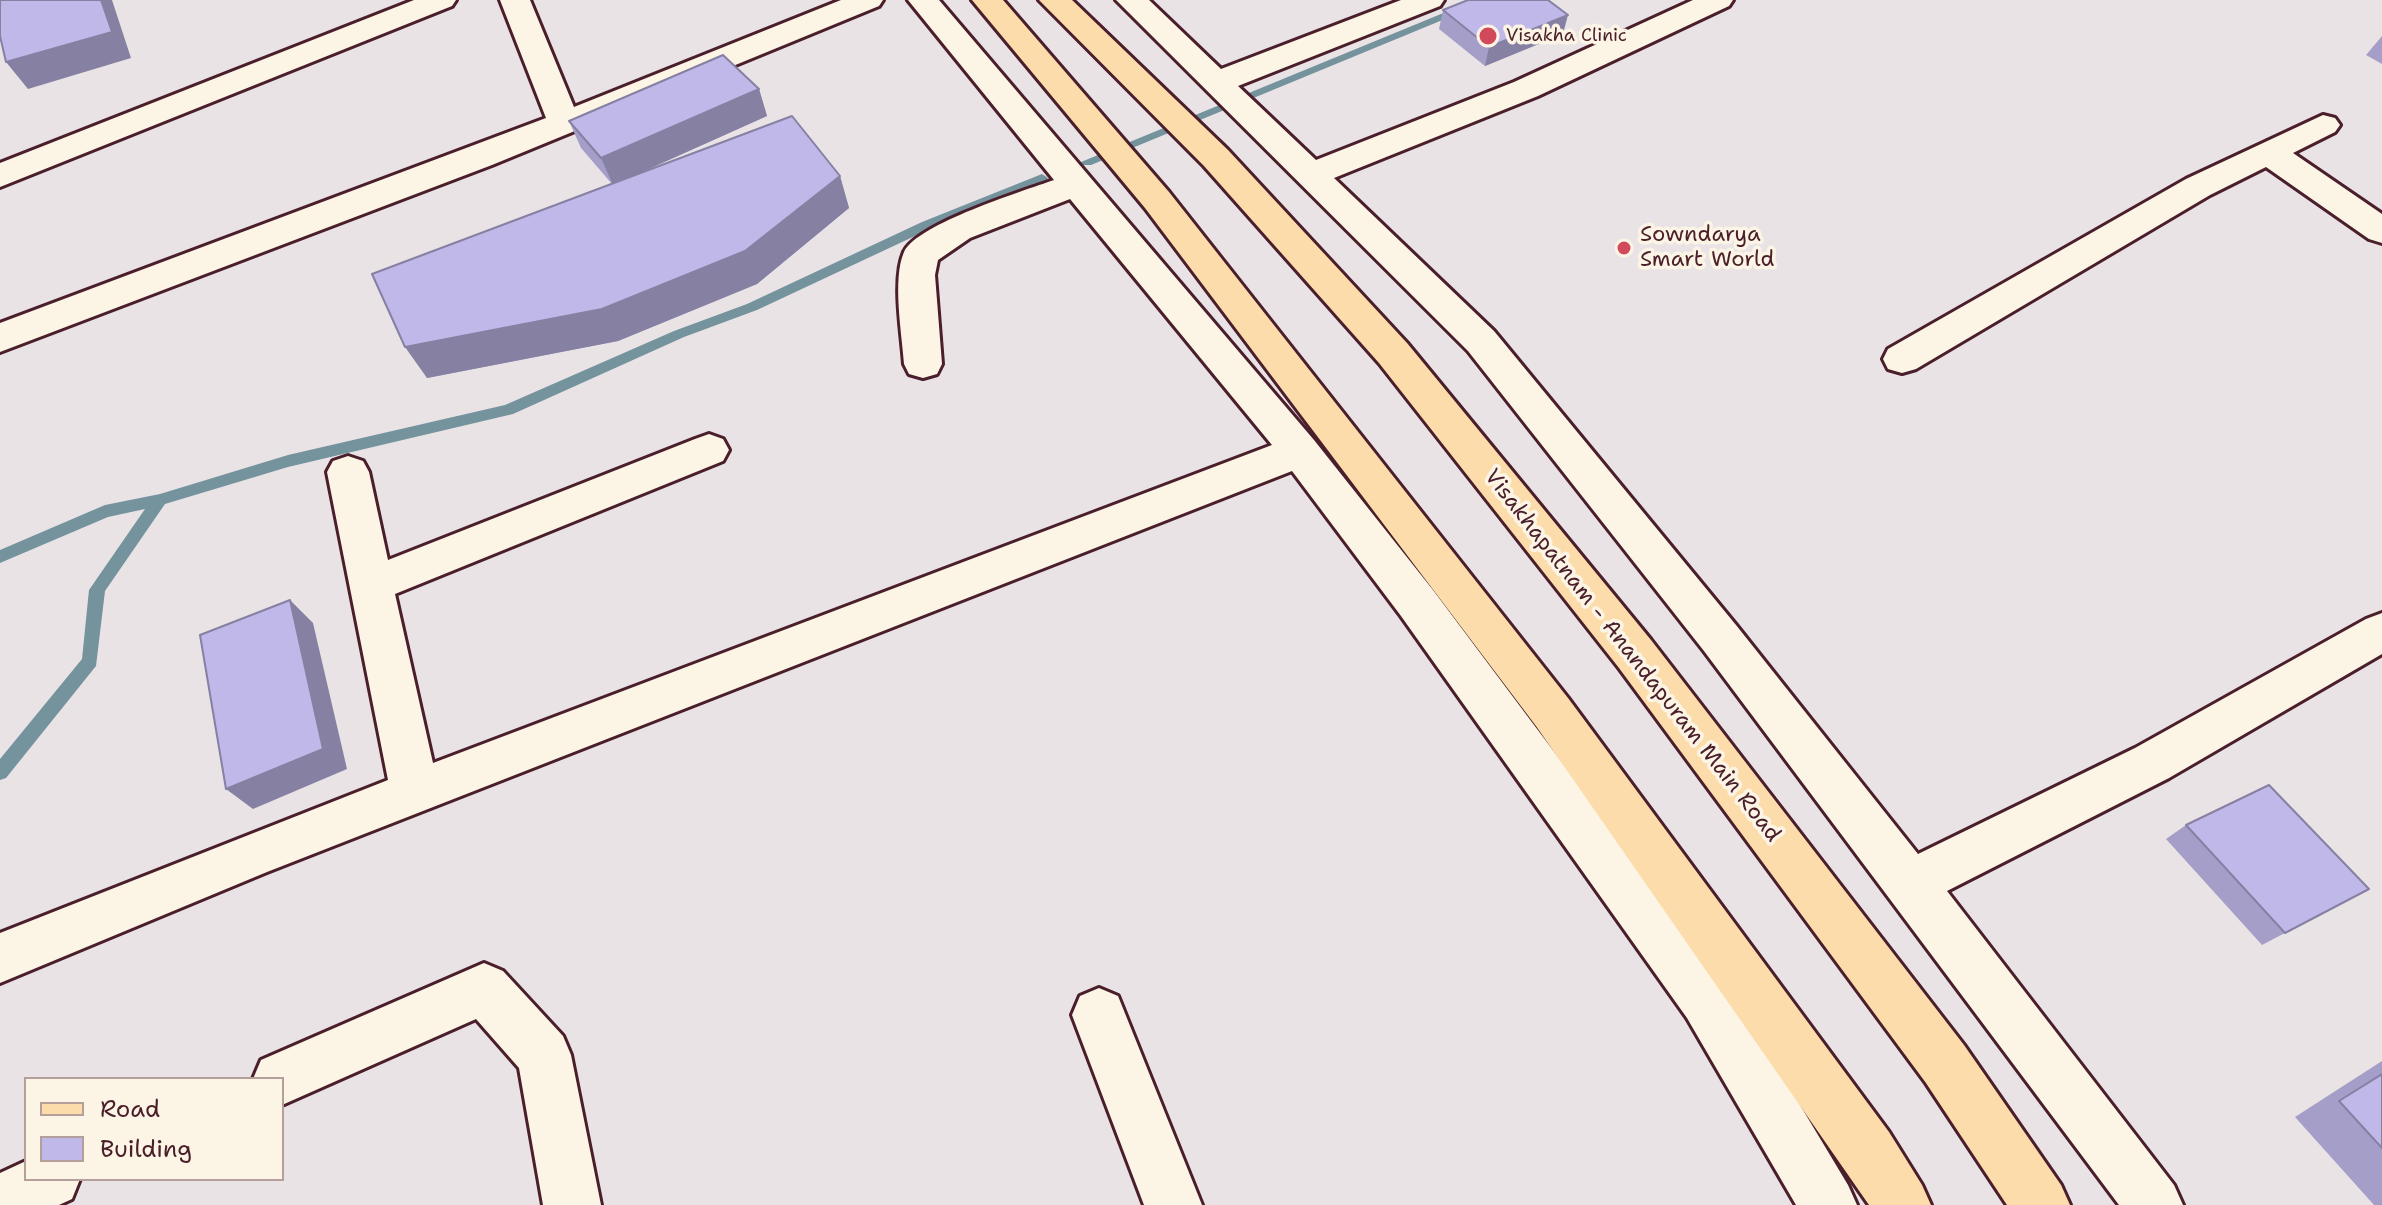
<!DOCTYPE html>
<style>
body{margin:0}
#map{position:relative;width:2382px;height:1205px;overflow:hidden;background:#eae3e6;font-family:"Shantell Sans",sans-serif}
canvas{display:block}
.legend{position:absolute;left:24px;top:1077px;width:260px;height:104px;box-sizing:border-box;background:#fcf5e5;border:2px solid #b59f9b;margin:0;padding:10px 14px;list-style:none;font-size:24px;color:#4a1f2b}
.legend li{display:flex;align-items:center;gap:16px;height:40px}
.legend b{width:40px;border:2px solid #b59f9b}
</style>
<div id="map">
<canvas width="2382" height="1205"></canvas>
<ul class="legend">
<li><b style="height:10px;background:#fddcac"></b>Road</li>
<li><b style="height:22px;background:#c0b8e9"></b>Building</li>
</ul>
</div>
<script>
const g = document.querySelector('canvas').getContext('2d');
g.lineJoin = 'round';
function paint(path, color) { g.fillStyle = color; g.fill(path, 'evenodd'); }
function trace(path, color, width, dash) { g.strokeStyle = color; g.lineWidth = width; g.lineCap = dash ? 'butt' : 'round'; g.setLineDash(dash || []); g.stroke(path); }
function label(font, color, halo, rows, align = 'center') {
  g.font = font + ' "Shantell Sans",sans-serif'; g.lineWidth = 7; g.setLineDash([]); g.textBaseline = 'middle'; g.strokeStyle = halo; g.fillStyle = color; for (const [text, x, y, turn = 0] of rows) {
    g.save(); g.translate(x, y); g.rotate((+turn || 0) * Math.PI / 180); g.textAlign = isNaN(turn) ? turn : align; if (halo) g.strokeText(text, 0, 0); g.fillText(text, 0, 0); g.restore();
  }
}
paint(new Path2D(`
 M1475,0H1491L1091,165H1083L1081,162Z
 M1042,174L1048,178L1046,181L932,228L757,310L684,337L513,414L288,467L165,504L105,591L96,666L6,778L0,780V759L82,659L89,590L145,509L108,517L0,563V550L105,505L160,494L288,455L505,405L674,331L747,304L922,222Z`), '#74939d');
const minor = new Path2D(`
 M414,0H456L452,6L0,187V163Z
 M500,0H530L574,107L841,0H883L879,6L492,165L0,352V323L546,118Z
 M908,0H939L1314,440L1433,590L1725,980L1848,1185L1857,1205H1796L1687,1018L1401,616L1292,471L267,872L0,983V933L388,780L327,472L333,461L348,456L363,461L369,472L388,560L695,439L709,434L723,439L729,450L723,461L395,594L433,763L1272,445L1070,199L970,238L938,260L935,275L942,364L937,374L923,378L909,374L904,364C902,334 892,279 904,252C917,224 1023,191 1054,180Z
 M1116,0H1149L1221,69L1401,0H1444L1440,6L1238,86L1316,160L1514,82L1693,0H1733L1729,6L1538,96L1334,178L1494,331L1736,625L1918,854L2135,748L2366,619L2382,613V654L2169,778L1947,891L2174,1185L2183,1205H2119L1704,651L1468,351Z
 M2323,115L2335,118L2340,125L2335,132L2293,153L2382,214V243L2369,239L2266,167L2210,195L1916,369L1902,373L1888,369L1883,359L1888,349L2186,179Z
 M484,963L503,971L563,1036L571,1055L601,1205H543L519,1068L476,1019L282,1105V1079H253L261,1060Z
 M1099,988L1118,996L1202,1205H1144L1072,1015L1080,996Z
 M26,1161V1179H80L72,1199L59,1205H0V1173Z`);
const major = new Path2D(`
 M972,0H1003L1169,192L1568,698L1889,1132L1922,1185L1931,1205H1869L1536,726L1145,208Z
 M1039,0H1072L1228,150L1407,343L1651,640L1964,1045L2061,1185L2070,1205H2007L1926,1083L1619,668L1379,363L1204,166Z`);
trace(minor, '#4a1f2b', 6);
trace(major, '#4a1f2b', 6);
paint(minor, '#fcf5e5');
paint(major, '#fddcac');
paint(new Path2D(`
 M1443,10L1563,34L1485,66L1439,29Z
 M2382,36V64L2366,55Z
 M759,89L767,116L631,177L840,176L849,208L757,284L618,341L427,378L612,184L581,148L569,121Z
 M2186,825L2369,889L2262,945L2166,839Z
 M2382,1061V1205H2374L2295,1117Z`), '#a59ec8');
paint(new Path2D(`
 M101,0H112L131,58L28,89L6,62Z
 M1568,15L1563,34L1485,66L1489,47Z
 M759,89L767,116L613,185L601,158Z
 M840,176L849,208L757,284L618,341L427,378L405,347Z
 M290,600L313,623L347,769L253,809L226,789Z`), '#8681a3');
const building = new Path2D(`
 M0,0H101L112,32L6,62L0,36Z
 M1468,0H1548L1568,15L1489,47L1443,10Z
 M723,55L759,89L601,158L569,121Z
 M792,116L840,176L745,251L602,309L405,347L372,274Z
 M290,600L323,749L226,789L200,635Z
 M2269,785L2369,889L2285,933L2186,825Z
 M2382,1074V1148L2339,1101Z`);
paint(building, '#c0b8e9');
trace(building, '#8681a3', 2);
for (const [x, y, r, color] of [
 [1488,36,10,"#d1495b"],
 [1624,248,8,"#d1495b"]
]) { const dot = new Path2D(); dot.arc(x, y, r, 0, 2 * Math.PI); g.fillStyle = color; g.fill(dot); trace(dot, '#fcf5e5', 3); }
label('18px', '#4a1f2b', '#fcf5e5', [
 ["Visakha Clinic",1506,36]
], 'left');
label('22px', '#4a1f2b', '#fcf5e5', [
 ["Sowndarya",1640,235],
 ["Smart World",1640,260]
], 'left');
label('22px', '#4a1f2b', '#fcf5e5', [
 ["Visakhapatnam - Anandapuram Main Road",1632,656,52]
]);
</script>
